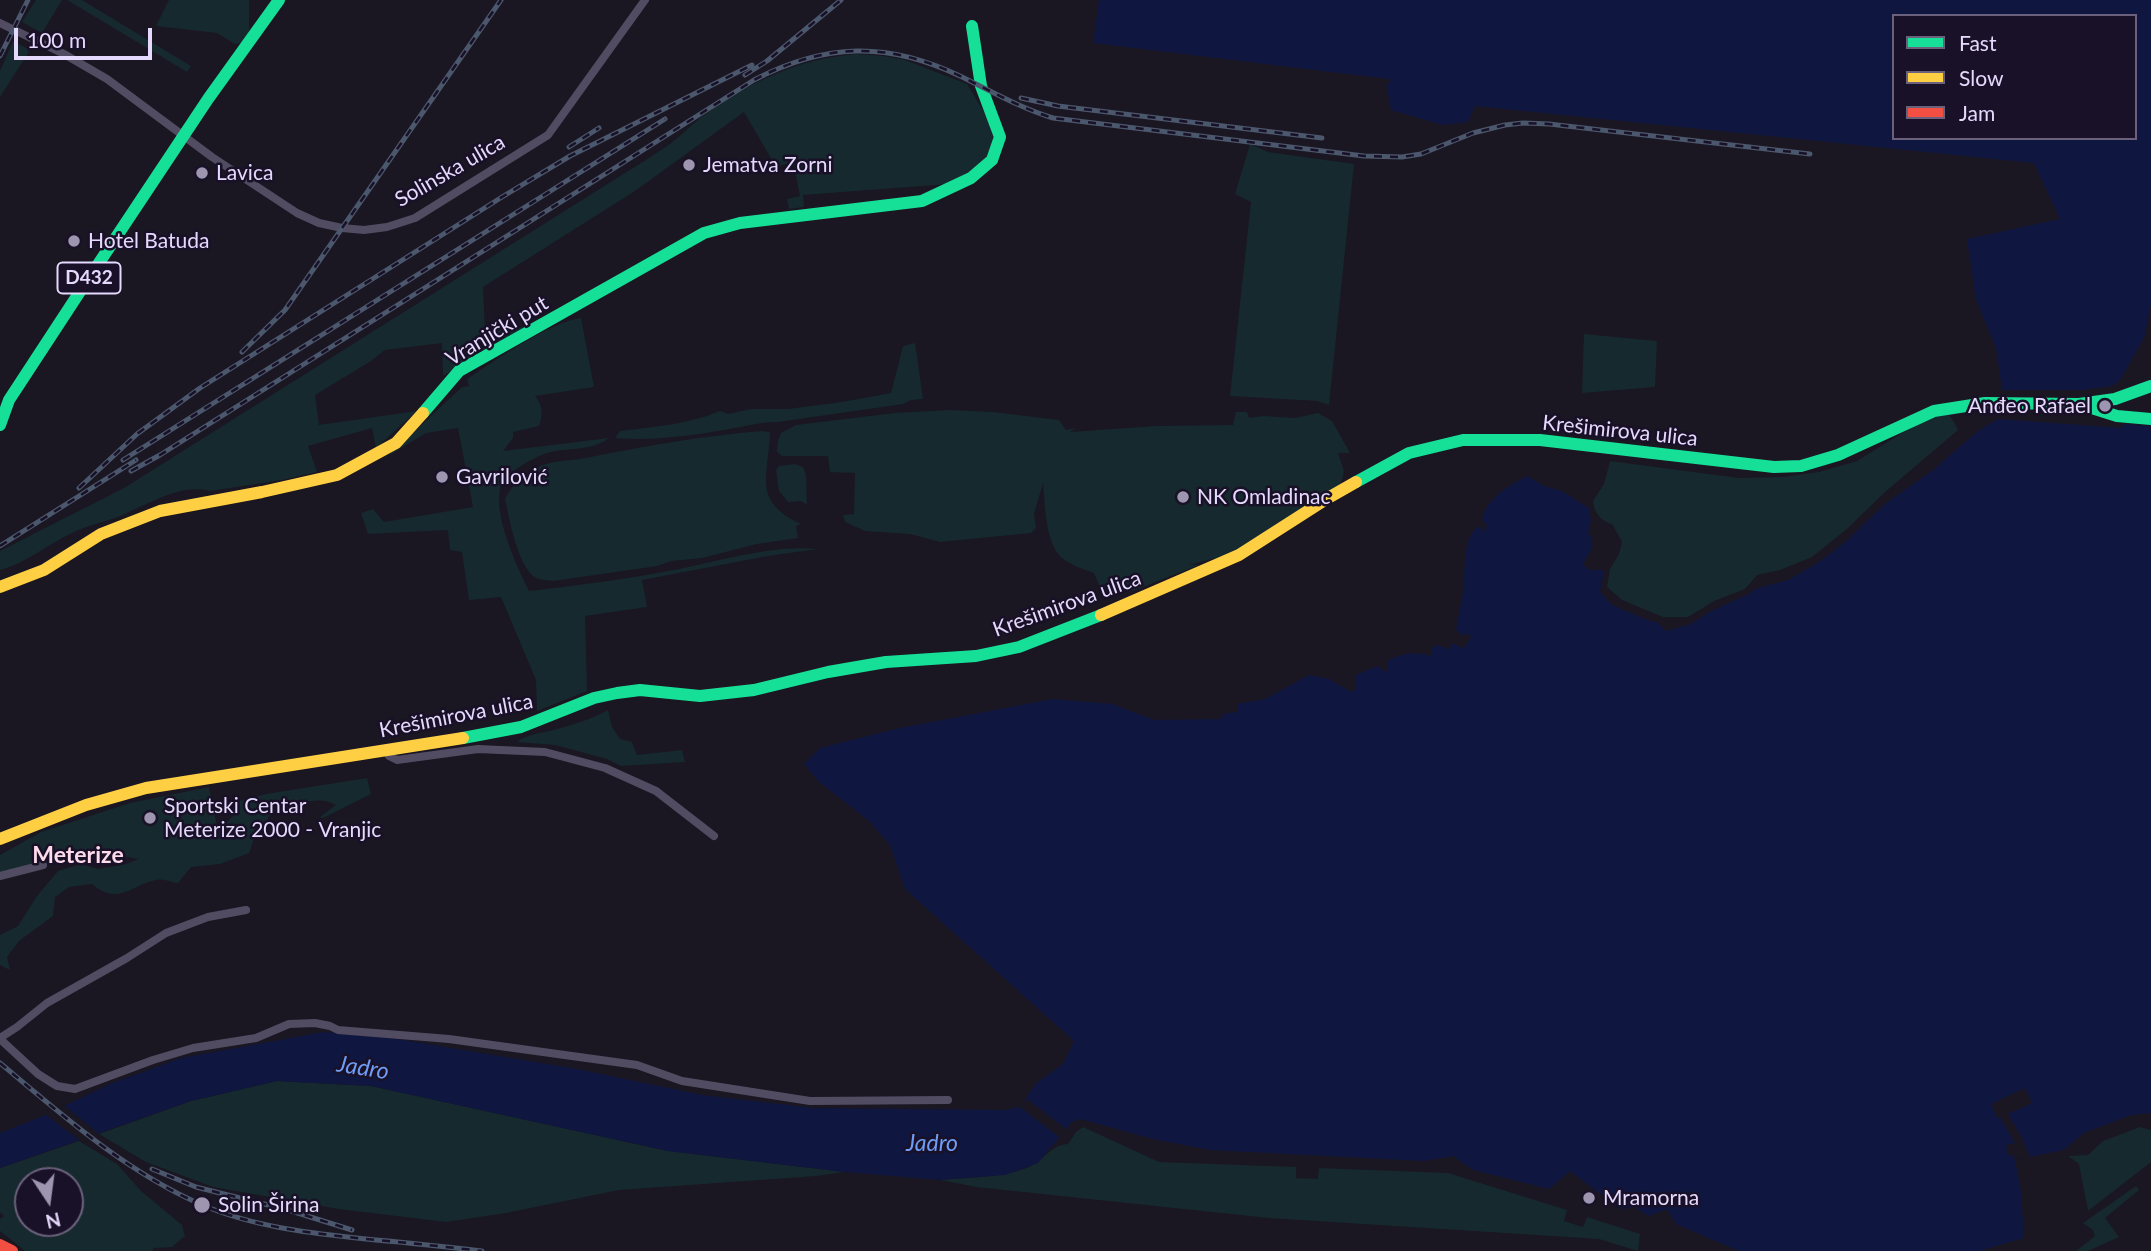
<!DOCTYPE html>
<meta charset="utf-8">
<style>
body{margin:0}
#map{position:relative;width:2151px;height:1251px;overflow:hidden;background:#1a1622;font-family:Lato,sans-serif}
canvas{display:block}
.legend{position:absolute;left:1892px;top:14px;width:245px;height:126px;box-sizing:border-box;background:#191127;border:2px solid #6b617d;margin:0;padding:9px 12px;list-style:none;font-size:21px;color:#e5d9fd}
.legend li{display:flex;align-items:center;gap:14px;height:35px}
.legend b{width:35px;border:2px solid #6b617d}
.north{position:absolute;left:14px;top:1167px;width:70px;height:70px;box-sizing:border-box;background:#191127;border:2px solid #6b617d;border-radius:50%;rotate:167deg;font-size:19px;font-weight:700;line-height:28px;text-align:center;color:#e5d9fd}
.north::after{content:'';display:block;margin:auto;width:24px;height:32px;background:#9e95b0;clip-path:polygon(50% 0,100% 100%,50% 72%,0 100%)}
.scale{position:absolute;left:14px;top:28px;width:138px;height:32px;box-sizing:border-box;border:4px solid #e5d9fd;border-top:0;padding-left:9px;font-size:21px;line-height:24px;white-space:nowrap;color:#e5d9fd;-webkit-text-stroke:5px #191127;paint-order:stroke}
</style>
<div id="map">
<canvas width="2151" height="1251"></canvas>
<ul class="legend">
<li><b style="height:9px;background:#16e098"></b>Fast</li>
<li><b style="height:9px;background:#ffcf43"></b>Slow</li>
<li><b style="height:9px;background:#f24e42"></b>Jam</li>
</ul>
<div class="north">N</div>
<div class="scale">100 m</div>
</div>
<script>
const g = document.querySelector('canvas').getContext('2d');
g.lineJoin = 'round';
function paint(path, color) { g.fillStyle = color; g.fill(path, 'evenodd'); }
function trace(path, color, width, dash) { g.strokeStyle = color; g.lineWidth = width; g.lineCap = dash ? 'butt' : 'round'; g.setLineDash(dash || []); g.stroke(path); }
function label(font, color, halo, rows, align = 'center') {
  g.font = font + ' Lato,sans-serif'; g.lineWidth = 5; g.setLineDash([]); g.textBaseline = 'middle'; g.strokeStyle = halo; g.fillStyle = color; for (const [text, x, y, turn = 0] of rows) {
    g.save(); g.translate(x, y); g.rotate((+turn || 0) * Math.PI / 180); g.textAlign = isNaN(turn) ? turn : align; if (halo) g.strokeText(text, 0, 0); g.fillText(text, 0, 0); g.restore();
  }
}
paint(new Path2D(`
 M36,0H62L42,33L22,22Z
 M67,0H82L191,66L187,72Z
 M169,0H249V33L242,43L235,44L217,33L156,26Z
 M13,41L30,50L0,97V71Z
 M857,54L883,56L905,60L967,84L987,117L994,139L990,155L978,167L948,184L803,195L804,207L789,209L787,199L800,196L793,162L776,167L744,112L635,191L483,287L485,332L526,327L443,376L442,343L385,350L371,361L315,395L319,425L417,411L376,448L372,428L308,446L317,472L282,480L210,491C179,483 146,506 118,517C103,522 86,526 72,533C48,544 27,563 0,570V551L124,488L617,178C633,168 651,157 667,146C680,137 691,125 704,115C749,82 801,58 857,54Z
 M1250,144L1268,152L1354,164L1329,405L1317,401L1230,396L1251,202L1235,194Z
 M581,318L594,387L535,396C543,404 543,416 539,426L513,432V438L503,451L609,438C591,452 567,447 547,453C535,457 507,472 502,483C490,509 517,567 529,591C579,585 630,579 679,569C725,560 771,545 818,549L768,556L642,580L647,607L585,616L587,691L537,711L536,680L501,597L469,600L462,552L450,550L448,530L368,534L361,513L373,509L384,522L473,507L458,428L426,433L388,456L462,387L469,386L467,379C494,361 550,322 581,318Z
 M1584,334L1657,341L1655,387L1582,393Z
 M915,343L923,399L911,400L903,404L778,422C759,422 742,427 724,430C688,436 652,441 615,438L620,431C654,427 689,424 720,411L728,414L751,409H788L842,402L891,393L903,346Z
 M950,410L993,412L1059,420L1066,430L1076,428L1070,432L1157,426L1233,425L1236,412H1247L1249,418L1263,416L1295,418L1318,413L1332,421L1350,453H1338L1344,471L1341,485L1232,554L1189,565H1199L1130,592L1123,587L1103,594L1094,573C1083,569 1067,564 1059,555C1045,538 1045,504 1043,483L1034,514L1036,528L1031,533L940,542L910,534L865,531L845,522L843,515L854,514L855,473L830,472L828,456H782L777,452L778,441L781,433L796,425L895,413Z
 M1947,413L1953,420L1958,430L1885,492L1848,528L1812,557L1780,570L1757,575L1745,589L1714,601L1688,617H1663L1622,600L1607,587L1610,569L1619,554L1622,542L1613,525C1601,521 1594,513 1593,501L1604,484L1610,461L1739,478L1782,477L1819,472L1857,461L1915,425Z
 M761,431L770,432C769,475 751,501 801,524L796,526L798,538L757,544L702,558L671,561L657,566L553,581C548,580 541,580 536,578C518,568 509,518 505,499C512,485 521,476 534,469C550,460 569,461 586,458C644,446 702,436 761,431Z
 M795,464L803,467L806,475L807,505L801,501L788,502L779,491L776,470L779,466Z
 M608,710L612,727L620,739L632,742L637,755L682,750L685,762L621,766L607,759L555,745L517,742C527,734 542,733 554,730C572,725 592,719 608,710Z
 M367,778L371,794L323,818L320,817L336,805C315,793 288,808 268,817V834L255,836L249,853L220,864L191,867L178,883C171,882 162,878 156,880C129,886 118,906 92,884L69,887L55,897L53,916L19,941L7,957L10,970L0,965V935L18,926L37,896L58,871L81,864L98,869L126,864L139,859C92,850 45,861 0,874V855L41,832L130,803L209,787L218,831L233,816L239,801L266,794Z
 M277,1081L371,1086L668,1151L845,1172L816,1176L619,1190L506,1213L446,1222L339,1209L213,1187L146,1162L99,1134L191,1101Z
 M1083,1127L1159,1162L1296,1167V1178L1318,1179L1319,1168L1448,1173L1567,1210L1564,1221L1583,1227L1587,1217L1640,1234L1638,1251L1599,1239L1269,1218L976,1187L940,1180C970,1177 999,1178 1027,1168C1043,1162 1050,1145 1068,1144L1076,1132Z
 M2140,1127L2151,1130V1162L2088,1211L2079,1164L2068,1156L2088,1155L2103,1141Z
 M79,1141L117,1164L141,1191L182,1225L185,1236L172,1247L154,1248L152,1251H25L0,1231V1219L4,1216L0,1212V1168ZM28,1181H70V1223H28Z
 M2136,1186L2139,1190L2105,1218L2119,1237L2088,1251H2076L2095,1236L2093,1230L2083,1223Z`), '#16292e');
paint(new Path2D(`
 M1099,0H2151V305L2144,338L2120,380L2112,386L2083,390H2002L1996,348L1976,300L1967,239L2060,219L2034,163L1475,106L1468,122L1443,125L1391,110L1386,83L1389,84V79L1093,43ZM1894,16H2135V138H1894Z
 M1998,419L2122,428L2123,424L2151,426V1113L2131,1115L2084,1133L2064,1150L2015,1160L2021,1192L2024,1238L1979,1251H1739L1676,1224L1667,1209L1649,1216L1634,1207L1620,1209L1570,1171L1549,1189L1473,1170L1453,1156L1424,1161L1210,1150L1153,1139L1080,1119L1072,1122L1038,1163L1005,1175L940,1180L845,1172L668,1151L371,1086L277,1081L191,1101L0,1168V1133L45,1115L110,1084L181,1058L324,1032L397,1039L577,1069L702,1095L813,1108L1005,1110L1020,1107L1036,1083L1063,1064L1074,1041L905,889L890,845L869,821L819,782L804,764L820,748L900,728L1053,699L1112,704L1154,720L1221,719L1223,714L1237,712V704L1265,699L1309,675L1329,679L1351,692L1356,689V675L1377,666L1388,673L1387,661C1404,653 1413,651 1431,656V648L1438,645L1450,650L1451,643L1464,648L1471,637L1466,633L1463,636L1456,630C1458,617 1461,604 1463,591C1466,572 1461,538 1479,526L1485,532L1487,525L1482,520C1485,499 1510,485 1527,476L1544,486L1562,491L1589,508L1591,521L1588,532L1592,539L1591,550L1583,564L1589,570H1604L1600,592L1612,605L1650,621L1657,622L1666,631L1691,624L1711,611L1747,595L1755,589L1788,580L1819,562L1845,542L1885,504L1933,470L1978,431Z`), '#0f1740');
paint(new Path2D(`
 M2025,1088L2032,1103L2008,1114L2022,1138L2030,1157L2015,1160L2013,1155H2008L2006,1145L2015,1143L2000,1117L1997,1118L1991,1104Z
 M1027,1099L1066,1129L1059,1137L1020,1107Z
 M61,1103L99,1134L102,1136L83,1143L42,1112Z`), '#1a1622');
trace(new Path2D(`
 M0,23L64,54L107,79L212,157L297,213L319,223L342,228L364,230L387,227L415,218L548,135L645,0
 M386,750L389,756L397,760L478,749L545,752L605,768L656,791L714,836
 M0,876L43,865
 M0,1038L17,1027L47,1003L127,958L166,933L208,917L246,910
 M0,1039L38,1074L57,1086L75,1089L153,1060L193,1048L256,1038L289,1024L315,1023L330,1026L338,1030L449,1039L637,1065L682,1081L810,1101L948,1100`), '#514c62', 8);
trace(new Path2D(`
 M2151,386L2115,399L2079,404L2117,416L2151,419
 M423,413L459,371L704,233L740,223L922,201L971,178L992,160L1000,137L981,86L972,26
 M0,425L9,400L81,290L208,99L279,0
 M1356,482L1409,453L1463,440H1540L1774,467L1801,466L1838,455L1934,411L1985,403L2079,404
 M463,738L521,727L594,698L617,693L640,690L700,696L754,690L828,672L886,662L976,656L1019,647L1101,615`), '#16e098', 12);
trace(new Path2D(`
 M0,587L44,570L101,534L160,511L262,492L337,475L396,443L423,413
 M1101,615L1239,555L1328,498L1356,482
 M0,839L86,805L146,788L463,738`), '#ffcf43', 12);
trace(new Path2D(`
 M0,1245L12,1251`), '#f24e42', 12);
const rail = new Path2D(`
 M0,56L28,0
 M745,75L767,61L841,0
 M1021,98L1058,106L1322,138
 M569,147L599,128
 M242,352L285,310L501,0
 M123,460L665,119
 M131,471L160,455L754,80C825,43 887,41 960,76C991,91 1020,108 1053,118L1364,156L1402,157L1421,154L1473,133L1505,125L1523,123L1549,124L1810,154
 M79,488L137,434L200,388L502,197L570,156L752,65
 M0,546L136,460
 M0,1063C62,1115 125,1171 200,1204C255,1228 317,1234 376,1240C412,1243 447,1247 482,1251
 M152,1169L196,1187L288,1210L352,1230`);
trace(rail, '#4b576c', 5);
trace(rail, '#191127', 2.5, [8]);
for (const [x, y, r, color] of [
 [689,165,7,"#9e95b0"],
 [202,173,7,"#9e95b0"],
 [74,241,7,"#9e95b0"],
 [2105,406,7,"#9e95b0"],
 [442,477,7,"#9e95b0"],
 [1183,497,7,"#9e95b0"],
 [150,818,7,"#9e95b0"],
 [1589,1198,7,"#9e95b0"],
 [202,1205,9,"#9e95b0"]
]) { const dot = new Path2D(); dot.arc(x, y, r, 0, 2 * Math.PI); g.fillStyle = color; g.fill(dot); trace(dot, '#191127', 2.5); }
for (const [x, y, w] of [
 [89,278,63]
]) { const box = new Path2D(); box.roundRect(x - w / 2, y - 15.5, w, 31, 5); g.fillStyle = '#191127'; g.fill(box); trace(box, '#e5d9fd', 2); }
label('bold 19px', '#e5d9fd', null, [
 ["D432",89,278]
]);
label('21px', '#e5d9fd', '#191127', [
 ["Jematva Zorni",703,165],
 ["Lavica",216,173],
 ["Hotel Batuda",88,241],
 ["Anđeo Rafael",2091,406,"right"],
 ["Gavrilović",456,477],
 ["NK Omladinac",1197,497],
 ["Sportski Centar",164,806],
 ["Meterize 2000 - Vranjic",164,830],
 ["Mramorna",1603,1198],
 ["Solin Širina",218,1205]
], 'left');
label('21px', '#e5d9fd', '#191127', [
 ["Solinska ulica",450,171,-30],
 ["Vranjički put",497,331,-31],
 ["Krešimirova ulica",1620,431,6],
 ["Krešimirova ulica",1067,604,-20],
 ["Krešimirova ulica",456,716,-11]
]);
label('bold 23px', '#fddbea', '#191127', [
 ["Meterize",78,856]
]);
label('italic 23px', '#6e9cf6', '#191127', [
 ["Jadro",363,1068,9],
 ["Jadro",932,1144]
]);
</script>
